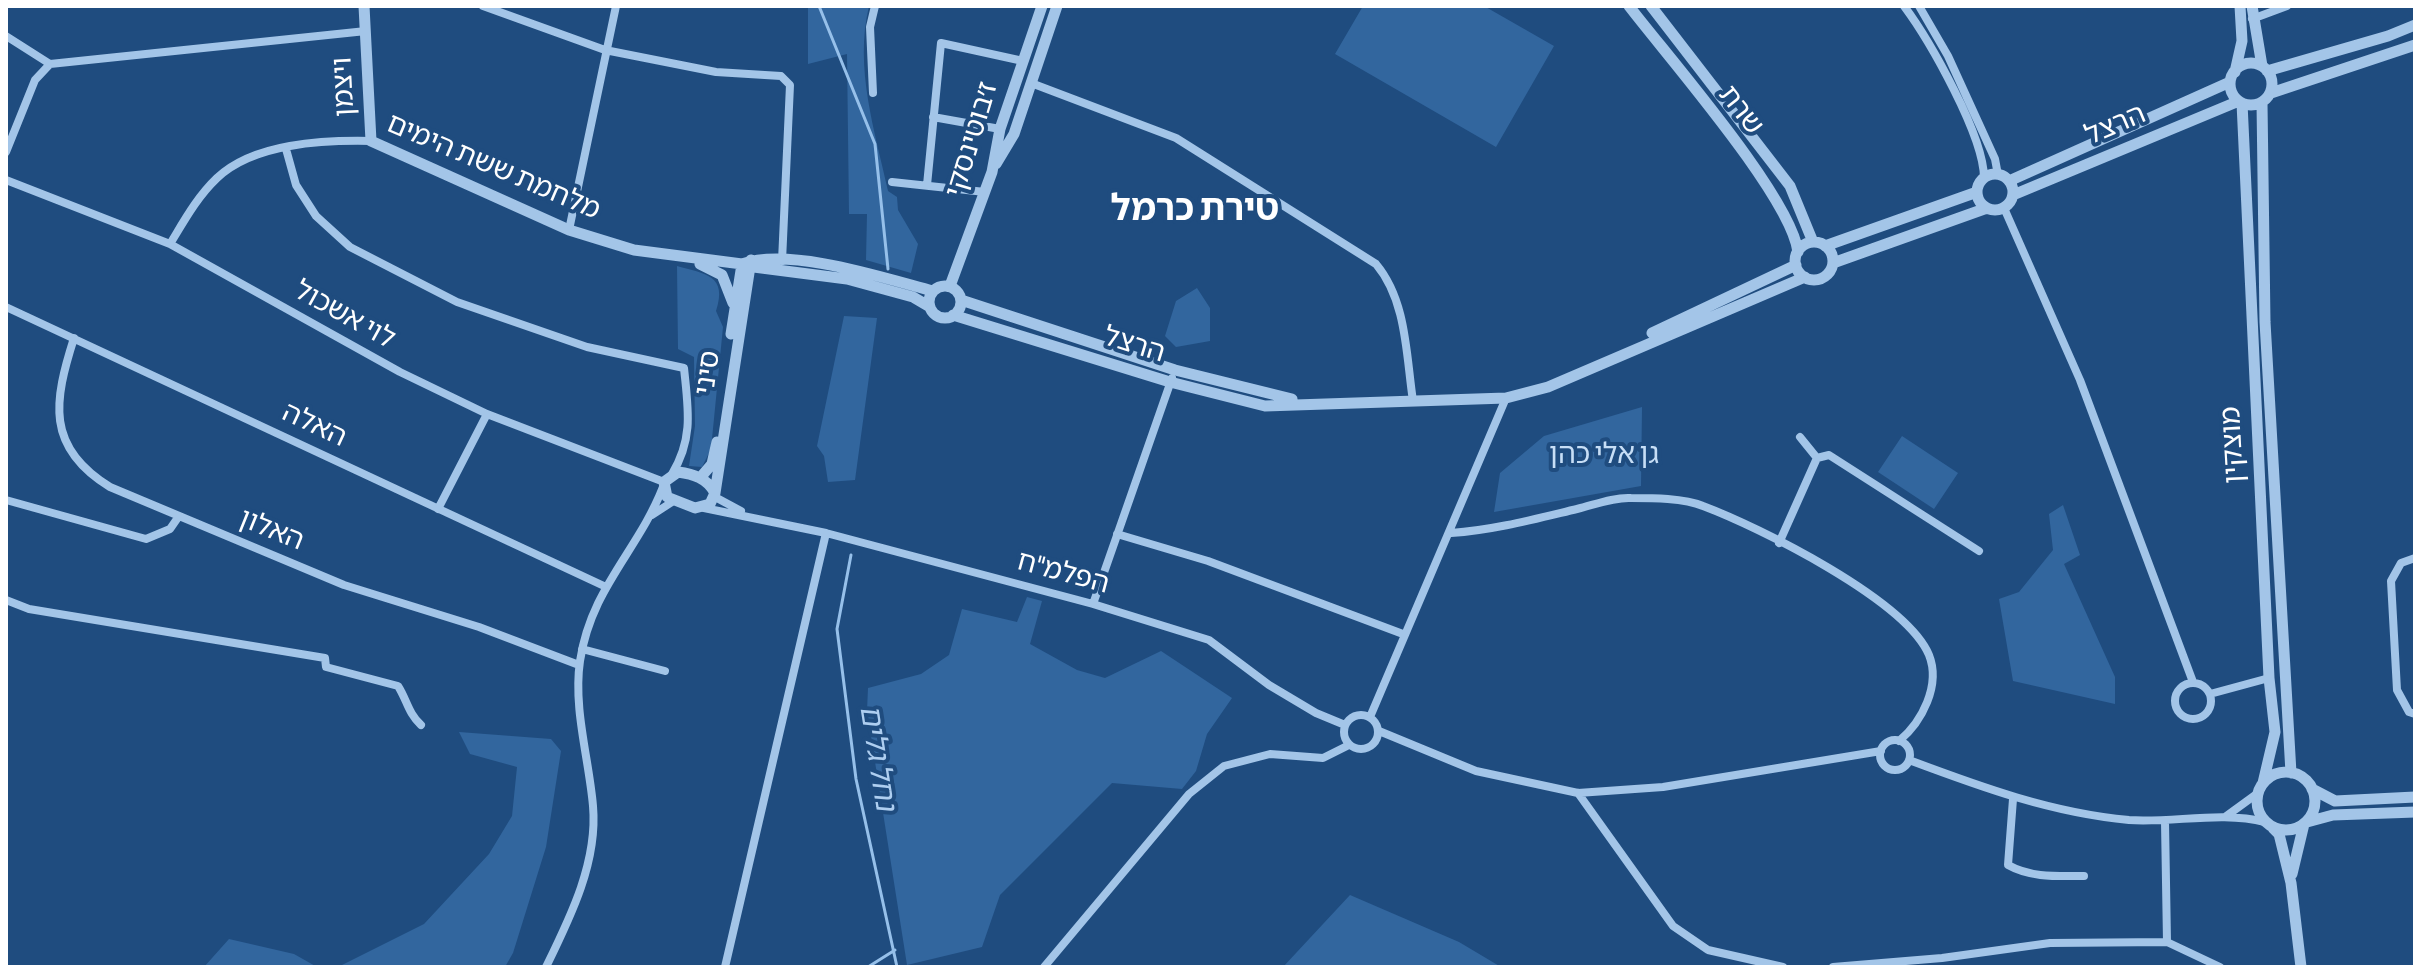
<!DOCTYPE html>
<meta charset="utf-8">
<style>
body{margin:0}
#map{position:relative;width:2421px;height:973px;overflow:hidden;background:#1f4c7f;font-family:"Sofia Sans Condensed",sans-serif}
canvas{display:block}
.frame{position:absolute;inset:0;border:8px solid #fff;pointer-events:none}
</style>
<div id="map">
<canvas width="2421" height="973"></canvas>
<div class="frame"></div>
</div>
<script>
const g = document.querySelector('canvas').getContext('2d');
g.lineJoin = 'round';
function paint(path, color) { g.fillStyle = color; g.fill(path, 'evenodd'); }
function trace(path, color, width, dash) { g.strokeStyle = color; g.lineWidth = width; g.lineCap = dash ? 'butt' : 'round'; g.setLineDash(dash || []); g.stroke(path); }
function label(font, color, halo, rows, align = 'center') {
  g.font = font + ' "Sofia Sans Condensed","Noto Sans Hebrew",sans-serif'; g.lineWidth = 8; g.setLineDash([]); g.textBaseline = 'middle'; g.strokeStyle = halo; g.fillStyle = color; for (const [text, x, y, turn = 0] of rows) {
    g.save(); g.translate(x, y); g.rotate((+turn || 0) * Math.PI / 180); g.textAlign = isNaN(turn) ? turn : align; if (halo) g.strokeText(text, 0, 0); g.fillText(text, 0, 0); g.restore();
  }
}
paint(new Path2D(`
 M808,6H869C854,68 875,131 888,191L897,197L898,210L918,244L911,273L866,260L867,214H849L847,54L808,64Z
 M1363,6H1484L1554,46L1496,147L1335,54Z
 M677,266C705,274 728,275 716,311L723,327L711,449L702,467L689,466L695,426L694,357L678,349Z
 M1197,288L1210,308V341L1176,347L1165,336L1176,301Z
 M844,316L877,318L855,480L828,482L824,456L817,446Z
 M1642,407L1641,486L1494,512L1500,473L1544,436Z
 M1902,436L1958,473L1934,509L1878,472Z
 M2063,505L2080,555L2064,564L2115,677V704L2013,681L1999,599L2019,592L2053,550L2049,514Z
 M1027,597L1042,601L1030,644L1077,670L1105,678L1161,651L1232,698L1207,734L1196,771L1182,789L1112,783L1000,895L982,947L907,965L867,711L868,688L921,674L949,655L962,609L1017,622Z
 M459,732L551,739L561,751L546,847L513,953L505,967H338L424,924L489,854L512,816L517,767L470,754Z
 M1350,895L1459,942L1501,967H1283Z
 M229,939L294,954L317,967H204Z`), '#32669e');
trace(new Path2D(`
 M819,6L875,144L888,269
 M851,555L837,629L856,779L897,967
 M868,967L895,950`), '#96c0ea', 3);
trace(new Path2D(`
 M483,6L605,50L716,72L781,76L790,85L782,261
 M1904,6C1930,41 1984,136 1984,178
 M1919,6L1948,56L1995,159L1998,175
 M2252,19L2287,6
 M6,36L50,64L366,31
 M1031,83L1176,138L1376,264C1407,301 1406,355 1413,401
 M873,93L870,27L875,6
 M933,117L1000,129
 M286,149L296,185L316,216L350,247L457,302L587,347L684,368C688,408 694,438 672,474
 M6,152L35,80L50,64
 M6,180L170,244L400,372L487,414L664,482
 M892,182L985,192
 M927,185L941,43L1023,61
 M2004,208L2080,380L2193,682
 M569,230L616,6
 M170,244C184,221 197,197 217,178C254,143 323,140 371,141
 M6,307L604,586
 M74,338C54,401 45,447 110,487L344,585L479,627L579,665
 M1800,437L1817,458L1829,455L1979,551
 M715,497L741,511
 M6,500L146,539L170,529L179,516
 M704,508L826,533L1093,604L1209,640L1269,685L1316,713L1345,725
 M438,509L487,414
 M652,515L672,502
 M1451,533C1494,530 1535,519 1577,509C1594,505 1613,497 1631,498C1652,498 1684,498 1703,506C1759,527 1906,600 1929,655C1941,685 1922,722 1899,741
 M1117,534L1208,561L1403,634
 M1779,543L1817,458
 M2415,558L2401,563L2391,581L2397,690L2409,712L2415,714
 M6,600L29,609L325,658L326,667L398,686C407,700 408,713 421,725
 M1093,604L1172,378
 M582,649L665,671
 M2175 701a18 18 0 1 1 36 0a18 18 0 1 1-36 0Z
 M2210,694L2269,678
 M1344 732a17 17 0 1 1 34 0a17 17 0 1 1-34 0Z
 M1370,717L1506,398
 M1379,731L1476,771L1578,793L1663,787L1881,751
 M1880 755a15 15 0 1 1 30 0a15 15 0 1 1-30 0Z
 M1909,760C1981,787 2052,813 2129,820C2174,823 2221,811 2265,822
 M1578,793L1673,926L1708,950L1783,967
 M2013,799L2008,865C2031,878 2058,876 2084,876
 M2225,817L2258,793
 M2165,822L2167,942
 M546,967C570,918 598,862 593,806C589,759 573,708 580,661C591,588 638,551 663,487
 M725,967L826,533
 M1044,967L1189,794L1224,766L1270,754L1323,758L1349,745
 M1833,967L1942,958L2050,943L2167,942L2220,967`), '#a3c5e8', 8);
trace(new Path2D(`
 M364,6L371,141L569,230L634,250L742,264C790,247 884,278 933,291
 M1629,6C1668,57 1791,197 1798,252
 M1651,6L1790,186L1813,242
 M2252,6L2262,66
 M2230 84a21 21 0 1 1 42 0a21 21 0 1 1-42 0Z
 M2267,71L2388,36L2415,25
 M2235,72L2242,41L2240,6
 M2271,93L2415,45
 M2242,103L2269,678L2275,732L2263,783
 M2262,103L2265,322L2291,773
 M996,164L1014,134L1057,6
 M1977 192a18 18 0 1 1 36 0a18 18 0 1 1-36 0Z
 M2009,181L2230,82
 M2013,195L2239,101
 M1795 261a19 19 0 1 1 38 0a19 19 0 1 1-38 0Z
 M1825,246L1977,192
 M1833,263L1987,208
 M700,264L722,275L733,303
 M746,266L847,279L913,297L930,307
 M950,286L992,172L1000,129L1042,6
 M929 302a16 16 0 1 1 32 0a16 16 0 1 1-32 0Z
 M961,300L1175,370L1292,399
 M953,315L1170,382L1265,406L1506,398L1548,387L1805,277
 M1652,333L1796,265
 M731,334L742,264
 M678,472C693,474 707,478 715,493L710,504L695,508L667,497L664,482Z
 M700,478L712,464L717,442
 M715,493L751,260
 M2257 801a29 29 0 1 1 58 0a29 29 0 1 1-58 0Z
 M2312,789L2335,801L2415,797
 M2307,822L2333,815L2415,812
 M2273,828L2279,834L2291,883L2301,967
 M2292,874L2304,824`), '#a3c5e8', 11);
label('28px', '#fff', '#1f4c7f', [
 ["ויצמן",345,87,-93],
 ["שרת",1740,111,52],
 ["הרצל",2116,126,-23],
 ["ז׳בוטינסקי",973,140,-73],
 ["מלחמת ששת הימים",493,168,23],
 ["לוי אשכול",344,316,29],
 ["הרצל",1134,346,17],
 ["סיני",709,373,-82],
 ["האלה",314,426,25],
 ["מוצקין",2234,445,-93],
 ["האלון",271,531,22],
 ["הפלמ\"ח",1063,574,15]
]);
label('28px', '#c7def6', '#1f4c7f', [
 ["גן אלי כהן",1604,456]
]);
label('italic 30px', '#aecef0', '#1f4c7f', [
 ["נחל גלים",876,758,81]
]);
label('bold 36px', '#fff', '#1f4c7f', [
 ["טירת כרמל",1195,211]
]);
</script>
